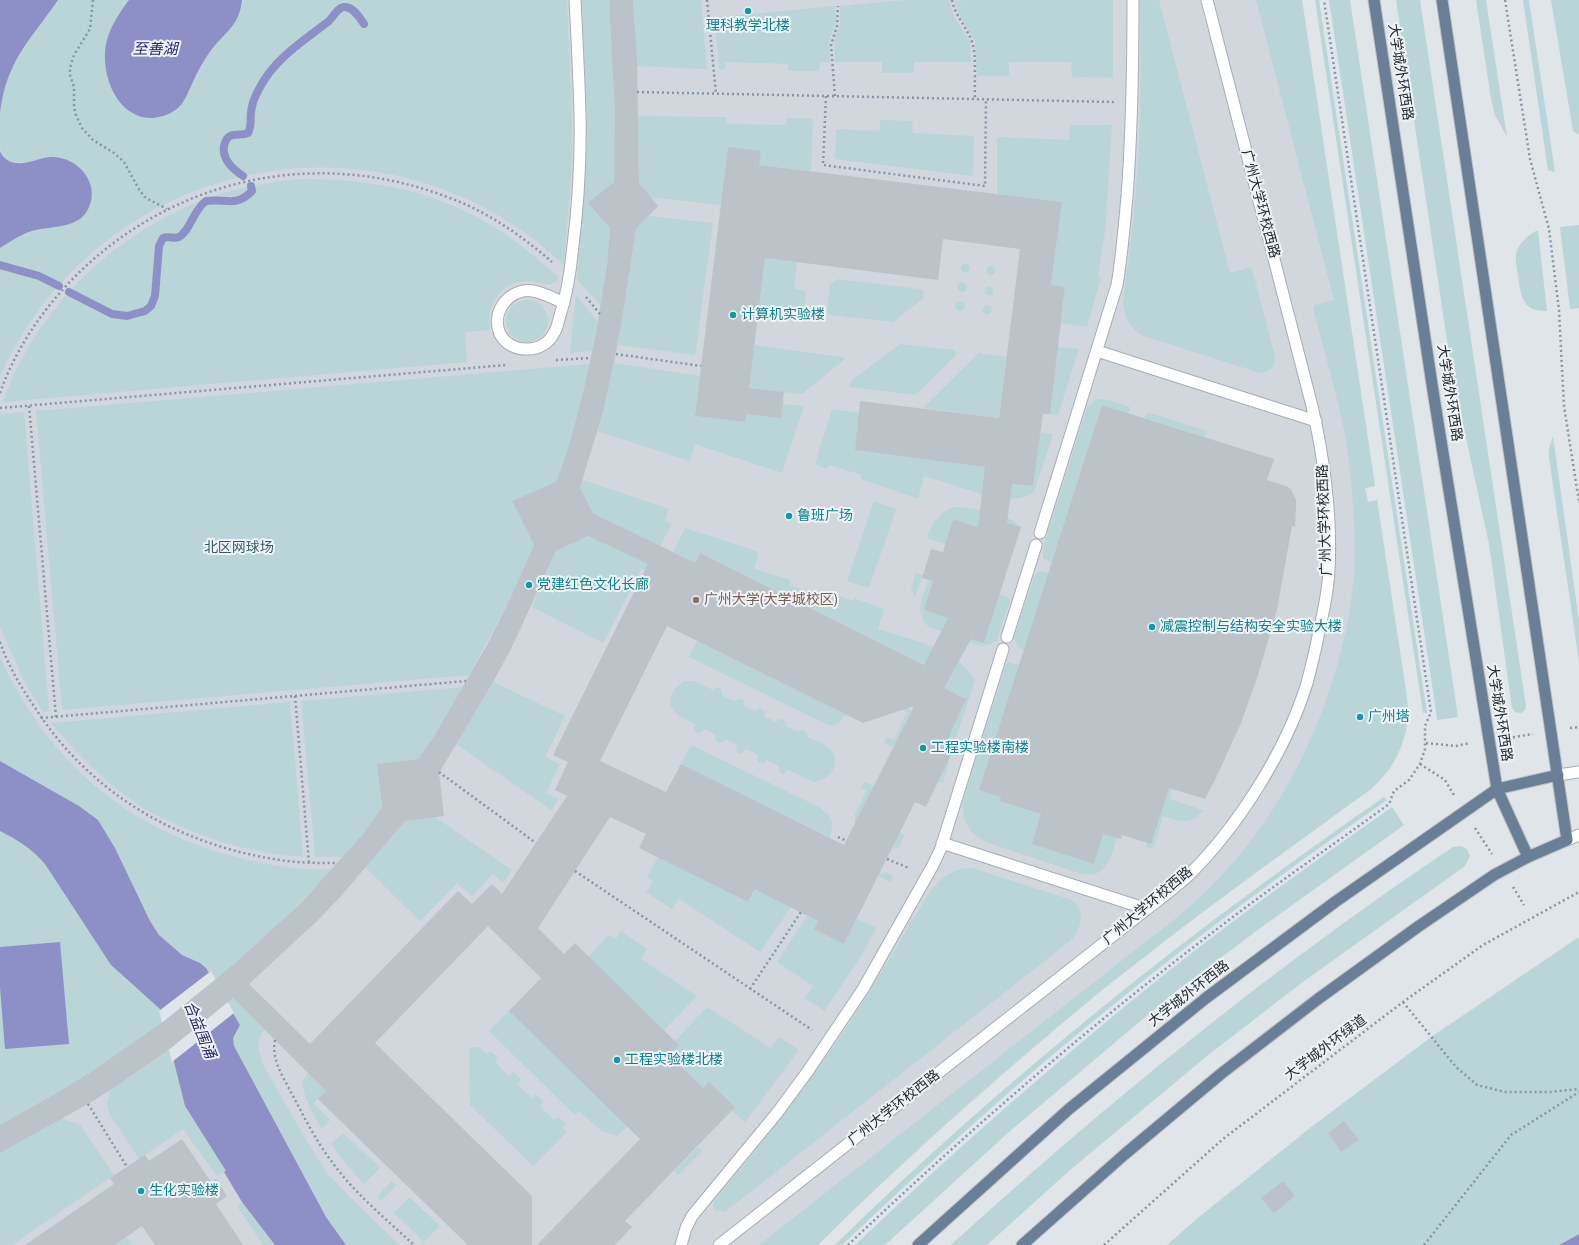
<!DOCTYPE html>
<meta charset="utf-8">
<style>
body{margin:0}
canvas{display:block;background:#dfe5e8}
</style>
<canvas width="1579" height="1245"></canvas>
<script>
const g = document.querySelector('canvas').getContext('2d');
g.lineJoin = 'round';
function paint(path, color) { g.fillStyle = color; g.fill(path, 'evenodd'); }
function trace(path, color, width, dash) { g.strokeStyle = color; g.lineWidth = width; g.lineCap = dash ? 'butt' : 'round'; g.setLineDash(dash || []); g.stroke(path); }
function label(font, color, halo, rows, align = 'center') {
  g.font = font + ' "Archivo Narrow","Noto Sans SC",sans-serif'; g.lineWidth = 4; g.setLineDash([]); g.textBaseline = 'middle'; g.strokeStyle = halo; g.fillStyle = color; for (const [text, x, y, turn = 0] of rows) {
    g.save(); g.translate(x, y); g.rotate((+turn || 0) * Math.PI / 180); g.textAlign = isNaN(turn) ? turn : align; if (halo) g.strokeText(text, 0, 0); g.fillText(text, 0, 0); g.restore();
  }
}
paint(new Path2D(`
 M0,0H1302L1375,486L1365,488L1368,502L1377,500L1407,698L1408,708L1406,732L1397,756L1390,769L1371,789L1214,903L1096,995L1016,1063L950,1121L854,1209L818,1245H0Z`), '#d1d7dc');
paint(new Path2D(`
 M58,0H129L116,19L107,40L105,63L110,86L123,105L131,112L149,118L157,117L182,103L193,81L209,52L232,28L242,0H567L572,115V162L564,265C386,97 100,154 0,377V248L16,238L35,231L69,224L25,162C7,165 0,158 0,141C0,128 0,114 1,101C8,62 37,32 58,0Z
 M582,0H609C613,61 617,121 614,182C612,223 607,265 601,306L577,279L586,169L587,115Z
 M633,0H701L707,69L637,66Z
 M905,0H949L954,17L970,42L971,62H914V73H882V62H835L834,40L840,24V6Z
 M968,0H1113V78L1072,77L1071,62H1009V76H977L975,41L957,11L955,1Z
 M1140,0H1159L1230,273L1248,268L1252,269L1275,356C1276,366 1270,372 1260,373L1144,336C1129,328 1125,318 1123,302C1128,264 1133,227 1136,189C1141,126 1141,63 1140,0Z
 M1256,0H1302L1375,486L1365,488L1368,502L1377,500L1407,698C1411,734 1398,764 1371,789C1279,856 1186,922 1097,994C1000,1073 906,1157 818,1245H759L1180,915C1263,846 1318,748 1343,643C1350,613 1355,582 1355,551C1354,515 1352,477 1346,441C1338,396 1324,352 1313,308L1315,305L1334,300Z
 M1315,0H1319L1427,713H1423Z
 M1329,0H1350L1458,717L1437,720L1436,711Z
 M1396,0H1420L1526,706L1525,710L1521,713L1515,712L1512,708L1489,544L1452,374Z
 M1476,0H1486L1507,137L1495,115L1491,99Z
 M1523,0H1529L1555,172L1548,170Z
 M1551,0H1579V135L1573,131Z
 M835,6L836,19L829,42L830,62H820L819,71H788V64L725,62V69H719L715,22L719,21V17Z
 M638,116L726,117V124L786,125L787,118L813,119L811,171L759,165L761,151L745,208L650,197L639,183Z
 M880,120L912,121L913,133L974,136L973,176L835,159L836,129L880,131Z
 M1070,125H1112L1105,231L1098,276L1101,278L1087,327L1061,323L1065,287L1051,285L1062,202L997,194V137L1069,140Z
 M297,179C404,178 480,203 559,278C549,291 538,280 525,281C500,283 485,307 490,330L465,332L467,362L3,402C37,307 114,233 208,198C236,187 267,183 297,179Z
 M649,216L713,223L695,355L618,345L636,229Z
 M1579,225V308L1570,309L1560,227Z
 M1536,231H1538L1547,311C1522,312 1521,296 1518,276C1517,269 1515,261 1516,254C1518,244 1527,236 1536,231Z
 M765,258L797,262L794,286L796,289L806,291L804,310L759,306Z
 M960.5 268a4.5 4.5 0 1 1 9 0a4.5 4.5 0 1 1-9 0Z
 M986.5 271a4.5 4.5 0 1 1 9 0a4.5 4.5 0 1 1-9 0Z
 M838,279L920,289L923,291L924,298L893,322L830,315L828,314L827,311L830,284Z
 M957 287a5 5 0 1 1 10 0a5 5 0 1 1-10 0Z
 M984.5 291a4.5 4.5 0 1 1 9 0a4.5 4.5 0 1 1-9 0Z
 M576,295L598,322L592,351L570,353Z
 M506 321a21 21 0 1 1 42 0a21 21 0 1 1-42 0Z
 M955 306a5 5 0 1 1 10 0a5 5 0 1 1-10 0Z
 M982.5 310a4.5 4.5 0 1 1 9 0a4.5 4.5 0 1 1-9 0Z
 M900,344L954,350L957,354L915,395L850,387L851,381Z
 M754,345L841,357H844V360L802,394L749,388Z
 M1058,347L1079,349L1058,415L1050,414Z
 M979,353L1006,357L999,418L923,408Z
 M614,363L700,376L695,416L745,422L746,414L783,404L804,406L782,473L695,444L690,461L597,431L604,408Z
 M590,364L566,455L556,482L512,501L534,545L510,599L469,675L62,710L36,411Z
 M1097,399H1104L1130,407L1128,413L1102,405L1052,563L1043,558V548L1087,408Z
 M832,409L859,413L855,450L1002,469L1001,482L1033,486L1040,433L1053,434L1034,492C1012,506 988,497 966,489C952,485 938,480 924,476L918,499L861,479L862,475L829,465L827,469L815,464Z
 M24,412L49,711L43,712L24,681L0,627V414Z
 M1147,412L1207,431L1205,437L1145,418Z
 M1553,436L1579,621V662L1549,458V449Z
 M583,480L669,509L665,521L672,524L660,546L593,513L580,488Z
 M874,501L896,509L869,588L847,581Z
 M954,507C970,507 1011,514 1021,527L1017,539L953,519L946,544L927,538C931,525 940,511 954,507Z
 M685,528L756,551L758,556L754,569L791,580L790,585L823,596L825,591L853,601L854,598L884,609L878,629C912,640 955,647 975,680L953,747L944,743L966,699L938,685L943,674L700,553L696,564L673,552Z
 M588,536L659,569L656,575L641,569L603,643L532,607L556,551Z
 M1041,571L1049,573L1024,650L1017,646L1015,638L1016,632L1034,577L1038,572Z
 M916,573L923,575L915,597L911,589Z
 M929,580L935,581L924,610L988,630L998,594L1008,597L1010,600L997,640L991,644L981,646L929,627C913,613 923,597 929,580Z
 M697,641L841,712L845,714C841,722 836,728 826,724L689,657Z
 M0,657C47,760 126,829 236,857C267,865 300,871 332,869L283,920L214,982L204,965L182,955L159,935L150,921L115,848L98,820L79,806L0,761Z
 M1009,662L1019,665L1001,797L1117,838C1111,856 1107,879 1082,874L986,842C966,833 959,814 965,793L1006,664Z
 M685,681H693L713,690L715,688H720L722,692V695L734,701L738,699H742L744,702L743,705L755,711L760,708C764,710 765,711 764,716L776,722L780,719H783L786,723L785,726L798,732L800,730H804L807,733V737C814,740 823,743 829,748C843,762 831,780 814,782L788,770L783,774L779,771V766L767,760L764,763H759L757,760L758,755L746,749L742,753H739L736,749L737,745L725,739L723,742L718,743L715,739L716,735L704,729L702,732L697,733L694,729L696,724C689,721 681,718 676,713C664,702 673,687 685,681Z
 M493,682L565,716L545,757L560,764L546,793L559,799L551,810L456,744Z
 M463,687L433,738L418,759L377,764L382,807L363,834L342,857H315L301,701Z
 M882,695L911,710L893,747L884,743L887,737L894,740L907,712L881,698Z
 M290,702L303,857C256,854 211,841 169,821C159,816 148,812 139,805C105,783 77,754 51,723Z
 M691,745L819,807C831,817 836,822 829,837L681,764Z
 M951,754L943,783L938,781Z
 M864,782L874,786L855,824V814L867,790L861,788Z
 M1169,788L1172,789L1169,799L1203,810C1193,826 1178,821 1163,816L1154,846L1151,848L1145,847Z
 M1384,797L1387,800C1291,867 1197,936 1107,1010C1015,1084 928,1164 842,1245H835C1004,1079 1190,931 1384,797Z
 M1392,807L1404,825L1259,929L1175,992L1010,1131L885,1245H855C956,1149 1061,1057 1170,970C1242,913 1317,860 1392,807Z
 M435,817L512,870L503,883L493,874L472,896L457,883L420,921L365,867L405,821Z
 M0,831C18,840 32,849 45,864L111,965L133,986L153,1002L161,1010L164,1021L91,1072L60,1091L0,1125Z
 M900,832L905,835L898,849L893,847Z
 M1461,846L1467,849L1470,856L1465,866L1304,981L1207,1056L1070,1170L987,1245H951C1109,1101 1275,966 1453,847Z
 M658,857L747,902L754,889L791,907L760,952L679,899L672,909L646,892L653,881L647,877Z
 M972,868L1072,900C1087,911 1081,930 1070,941L725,1212L716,1211L713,1206L714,1201C762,1145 807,1086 848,1025C876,982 902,937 929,893C940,878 953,868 972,868Z
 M885,872L893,876L891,882L878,876L880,873L884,875Z
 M807,916L818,921L814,929L844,943L857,919L876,928L863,953L824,1011L805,998L813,986L777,962Z
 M621,931L647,949L641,959L697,996L664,1030L588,957L609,935L616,939Z
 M1579,937V1234L1559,1245H1167L1199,1217L1310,1128L1434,1035Z
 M233,998L264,1029L259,1040L258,1046L262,1063L306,1140L327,1173L349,1196L399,1245H346L326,1217L234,1046L232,1038L240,1025L227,1003Z
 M707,1007L771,1048L779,1037L799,1050L745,1122L732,1111L735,1107L709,1082L703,1088L669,1055L678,1045L675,1041Z
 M509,1011L628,1126L617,1136L602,1131L579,1111L575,1115L489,1031Z
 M473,1047H479L487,1054L490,1051L498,1058L495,1062L509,1076L513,1072L521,1079L517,1084L532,1098L536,1094L544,1102L540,1106L554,1120L558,1117L566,1124L563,1128L567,1132L533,1166L470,1105L469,1050Z
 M171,1048L185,1106L226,1171L217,1176L183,1129L139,1159L109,1113L107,1104L110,1090Z
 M308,1073L327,1092L313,1103L330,1120L322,1129C313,1114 304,1099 302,1081Z
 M62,1118L80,1125L114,1175L12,1245H0V1152Z
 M343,1133L380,1168L364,1184L346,1164L331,1144Z
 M698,1147L702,1151L678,1175L674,1171Z
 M392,1181L397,1185L381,1201L377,1197Z
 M409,1197L440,1226L424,1242L394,1213Z
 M242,1202L275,1245H263L237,1206Z
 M126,1237L132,1245H114Z`), '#bad5d7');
paint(new Path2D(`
 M0,0H58C44,21 21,47 12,69C5,83 2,98 0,113Z
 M129,0H242C239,28 223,33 209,53C203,62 197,72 193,82C188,91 186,101 178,108C171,114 162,117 153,118C115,119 99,70 107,40C111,25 120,12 129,0Z
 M0,151C3,158 8,162 16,163C28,165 40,157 52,157C78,157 100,183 89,207C81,228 54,226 36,230C23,233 11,241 0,248Z
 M0,761L79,806L98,820L115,848L150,921L159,935L182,955L200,963L206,968L240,1025L233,1038L234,1046L326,1217L346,1245H275L242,1202L224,1172L226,1171L185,1106L161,1010L111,965L45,864C32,849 18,840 0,831Z
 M60,942L69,1044L5,1049L0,987V947Z
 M1579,1234V1245H1559Z`), '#8d90c7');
paint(new Path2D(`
 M211,971L234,1013L172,1062L159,1011Z`), '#dfe5e8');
trace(new Path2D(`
 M243,176C233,169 222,160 224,146C225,142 226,138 230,136C236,133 242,136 248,133C252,126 250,119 251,112C252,104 255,96 259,89C274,59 303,41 329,21C334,16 337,8 344,7C353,6 360,18 364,24
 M0,265L39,276L59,286
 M69,292L112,314L127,316L145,311L151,306L155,296L159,246L163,238C169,236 174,239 179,237C190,231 194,209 206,201C224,198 236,208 252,191L251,186`), '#8d90c7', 8);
paint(new Path2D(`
 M609,0H633L637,60L639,183L658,206L636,229L622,320L614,362L604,408L580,488L593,513L695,563L700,553L924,665L948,618L924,610L933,581L922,578L931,549L943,552L953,519L978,527L985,467L855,450L860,401L999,418L1020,249L943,239L938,280L765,258L749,388L784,392L781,418L746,414L745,422L695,416L728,147L761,151L759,165L1062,202L1051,285L1065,287L1050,414H1043L1033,486L1012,484L1007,523L1021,527L984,643L971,639L944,688L966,699L946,743L954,748L926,807L915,802L844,944L814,929L818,921L754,889L748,902L639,848L646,834L610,817L538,928L564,954L575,943L679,1045L669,1055L703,1088L709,1082L735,1107L625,1221L632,1227L615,1245H537L640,1139L509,1011L541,978L488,926L375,1043L532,1196V1245H468L318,1099L326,1091L233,998L171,1048L115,1087L88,1104L0,1153V1125L60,1091L91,1072L164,1021L233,965L300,904L363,834L382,807L377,764L418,759L433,738L487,645L510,599L534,545L512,501L556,482L566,455L576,419L586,380L596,333L607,265L610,228L588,203L614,182L615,115ZM588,536L648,564L553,755L568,762L555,790L567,796L502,894L492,884L472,904L458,891L310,1044L249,984L317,921L341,896L405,821L444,816L439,773L493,682L512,647L556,551ZM667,626L863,723L914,706L844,845L681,764L666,792L600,761Z
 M1102,405L1274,459L1267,480L1286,486L1291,489L1296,500V508L1295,527L1292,526L1277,610L1258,675L1241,723L1216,778L1205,799L1169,788L1151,844L1122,835L1121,839L1103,834L1094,864L1032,844L1041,814L1000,801L1001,797L979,790Z
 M1344,1121L1359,1140L1341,1152L1328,1133Z
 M182,1139L211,1182L216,1179L227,1196L216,1204L243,1245H155L142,1226L115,1245H25L114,1184L110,1178L145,1155L149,1161Z
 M1283,1181L1295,1196L1274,1213L1261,1198Z`), '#bcc3c8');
const service = new Path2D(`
 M564,303C555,299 544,293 533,291C510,287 490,312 500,334C505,344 517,350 528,349C539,349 549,343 554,333C557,329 558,323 559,319C566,297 570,276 572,254C578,208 581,161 580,115C579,77 577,38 575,0
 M1097,351L1316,421
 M1040,533L1117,285C1122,256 1124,227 1127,197C1132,131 1133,66 1133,0
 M1007,637L1036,545
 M942,843L1147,909
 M681,1245L686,1228L692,1216L777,1113L808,1071L863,989L933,865L941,848L1003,649
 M719,1245L1147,909C1161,898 1176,887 1189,875C1239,825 1286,751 1307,683C1311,668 1315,652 1318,636C1323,614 1328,593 1329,570C1332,518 1324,457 1312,406L1207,0`);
const tertiary = new Path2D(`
 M1558,775L1579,772
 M1567,840L1579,835`);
const primary = new Path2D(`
 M1374,0L1433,391L1497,789L1528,857
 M918,1245L1069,1109L1206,998L1335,902L1497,789L1558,775
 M1022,1245L1125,1154L1222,1073L1318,999L1419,926L1494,875L1528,857L1567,840L1442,0`);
trace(service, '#a6adb3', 13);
trace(tertiary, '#a6adb3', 13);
trace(primary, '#bdbfc3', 13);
trace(new Path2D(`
 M93,0L90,29L74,55L70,68V75L74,87V106L75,113L82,128L93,140L114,153L124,162L140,191L146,198L167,209
 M707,0L716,94
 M952,0C955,16 967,27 972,42C977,57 974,83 975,99
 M1505,0L1530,159L1549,229L1559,310L1564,406L1579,502
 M637,92L1114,102
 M826,96L823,165L985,186L986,99
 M835,96L831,45L837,26L838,6
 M586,297L600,314
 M616,354L701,366
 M556,360L591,358
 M0,393C17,344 50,299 88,264C188,174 324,149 450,198C488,212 522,236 552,262
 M29,406L56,717
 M0,408L506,365
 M0,642C8,665 20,686 34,706C89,793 178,845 280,860C298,863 318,863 337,863
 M295,696L309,863
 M41,718L466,681
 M1570,728L1579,727
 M1508,738L1533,734
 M1426,743L1456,746L1470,743
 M1420,764L1445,780L1454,795
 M439,772L536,843
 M1475,828L1492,854
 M838,837L847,841
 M887,859L909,868
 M575,871L812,1030
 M1513,887L1524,905
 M750,989L801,912
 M1403,1002L1456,1067L1477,1085L1505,1092H1550L1579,1089
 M275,1040C271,1059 283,1077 292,1094C304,1117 316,1141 332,1162C354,1193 386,1219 414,1245
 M88,1104L127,1167
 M848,1245C963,1136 1082,1032 1208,936C1267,890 1329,848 1389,804L1394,791L1409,780L1420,764L1425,749V726L1431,712L1324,0
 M1104,1245L1223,1139L1403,1002L1483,945L1579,892
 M1424,1245L1511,1135L1579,1092`), '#8396a8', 2.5, [2, 3]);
trace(service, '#fff', 11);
trace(tertiary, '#fff', 11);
trace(primary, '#697f98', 11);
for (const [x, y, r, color] of [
 [748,11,4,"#0f9aa8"],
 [733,315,4,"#0f9aa8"],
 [789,516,4,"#0f9aa8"],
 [529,585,4,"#0f9aa8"],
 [696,600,4,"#8d6e63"],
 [1152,627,4,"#0f9aa8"],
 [1360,717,4,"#0f9aa8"],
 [923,748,4,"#0f9aa8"],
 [617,1060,4,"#0f9aa8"],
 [141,1191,4,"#0f9aa8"]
]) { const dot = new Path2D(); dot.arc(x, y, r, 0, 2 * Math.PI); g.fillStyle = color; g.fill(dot); trace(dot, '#eff3f5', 1.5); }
label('14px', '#0d838f', '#eff3f5', [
 ["理科教学北楼",748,26,"center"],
 ["计算机实验楼",741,315],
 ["鲁班广场",797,516],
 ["党建红色文化长廊",537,585],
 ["减震控制与结构安全实验大楼",1160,627],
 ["广州塔",1368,717],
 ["工程实验楼南楼",931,748],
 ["工程实验楼北楼",625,1060],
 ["生化实验楼",149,1191]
], 'left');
label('14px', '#222b36', '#eff3f5', [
 ["大学城外环西路",1400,72,81],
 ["广州大学环校西路",1260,204,75],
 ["大学城外环西路",1449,393,81],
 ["广州大学环校西路",1325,520,-92],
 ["大学城外环西路",1499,713,81],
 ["广州大学环校西路",1148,906,-40],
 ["大学城外环西路",1189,994,-38],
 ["大学城外环绿道",1326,1048,-37],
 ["广州大学环校西路",894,1108,-38]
]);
label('14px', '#325d67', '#eff3f5', [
 ["北区网球场",239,548]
]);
label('14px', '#785e54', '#eff3f5', [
 ["广州大学(大学城校区)",704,600]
], 'left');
label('italic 15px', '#252769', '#eff3f5', [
 ["至善湖",155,50],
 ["合益围涌",199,1030,68]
]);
</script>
